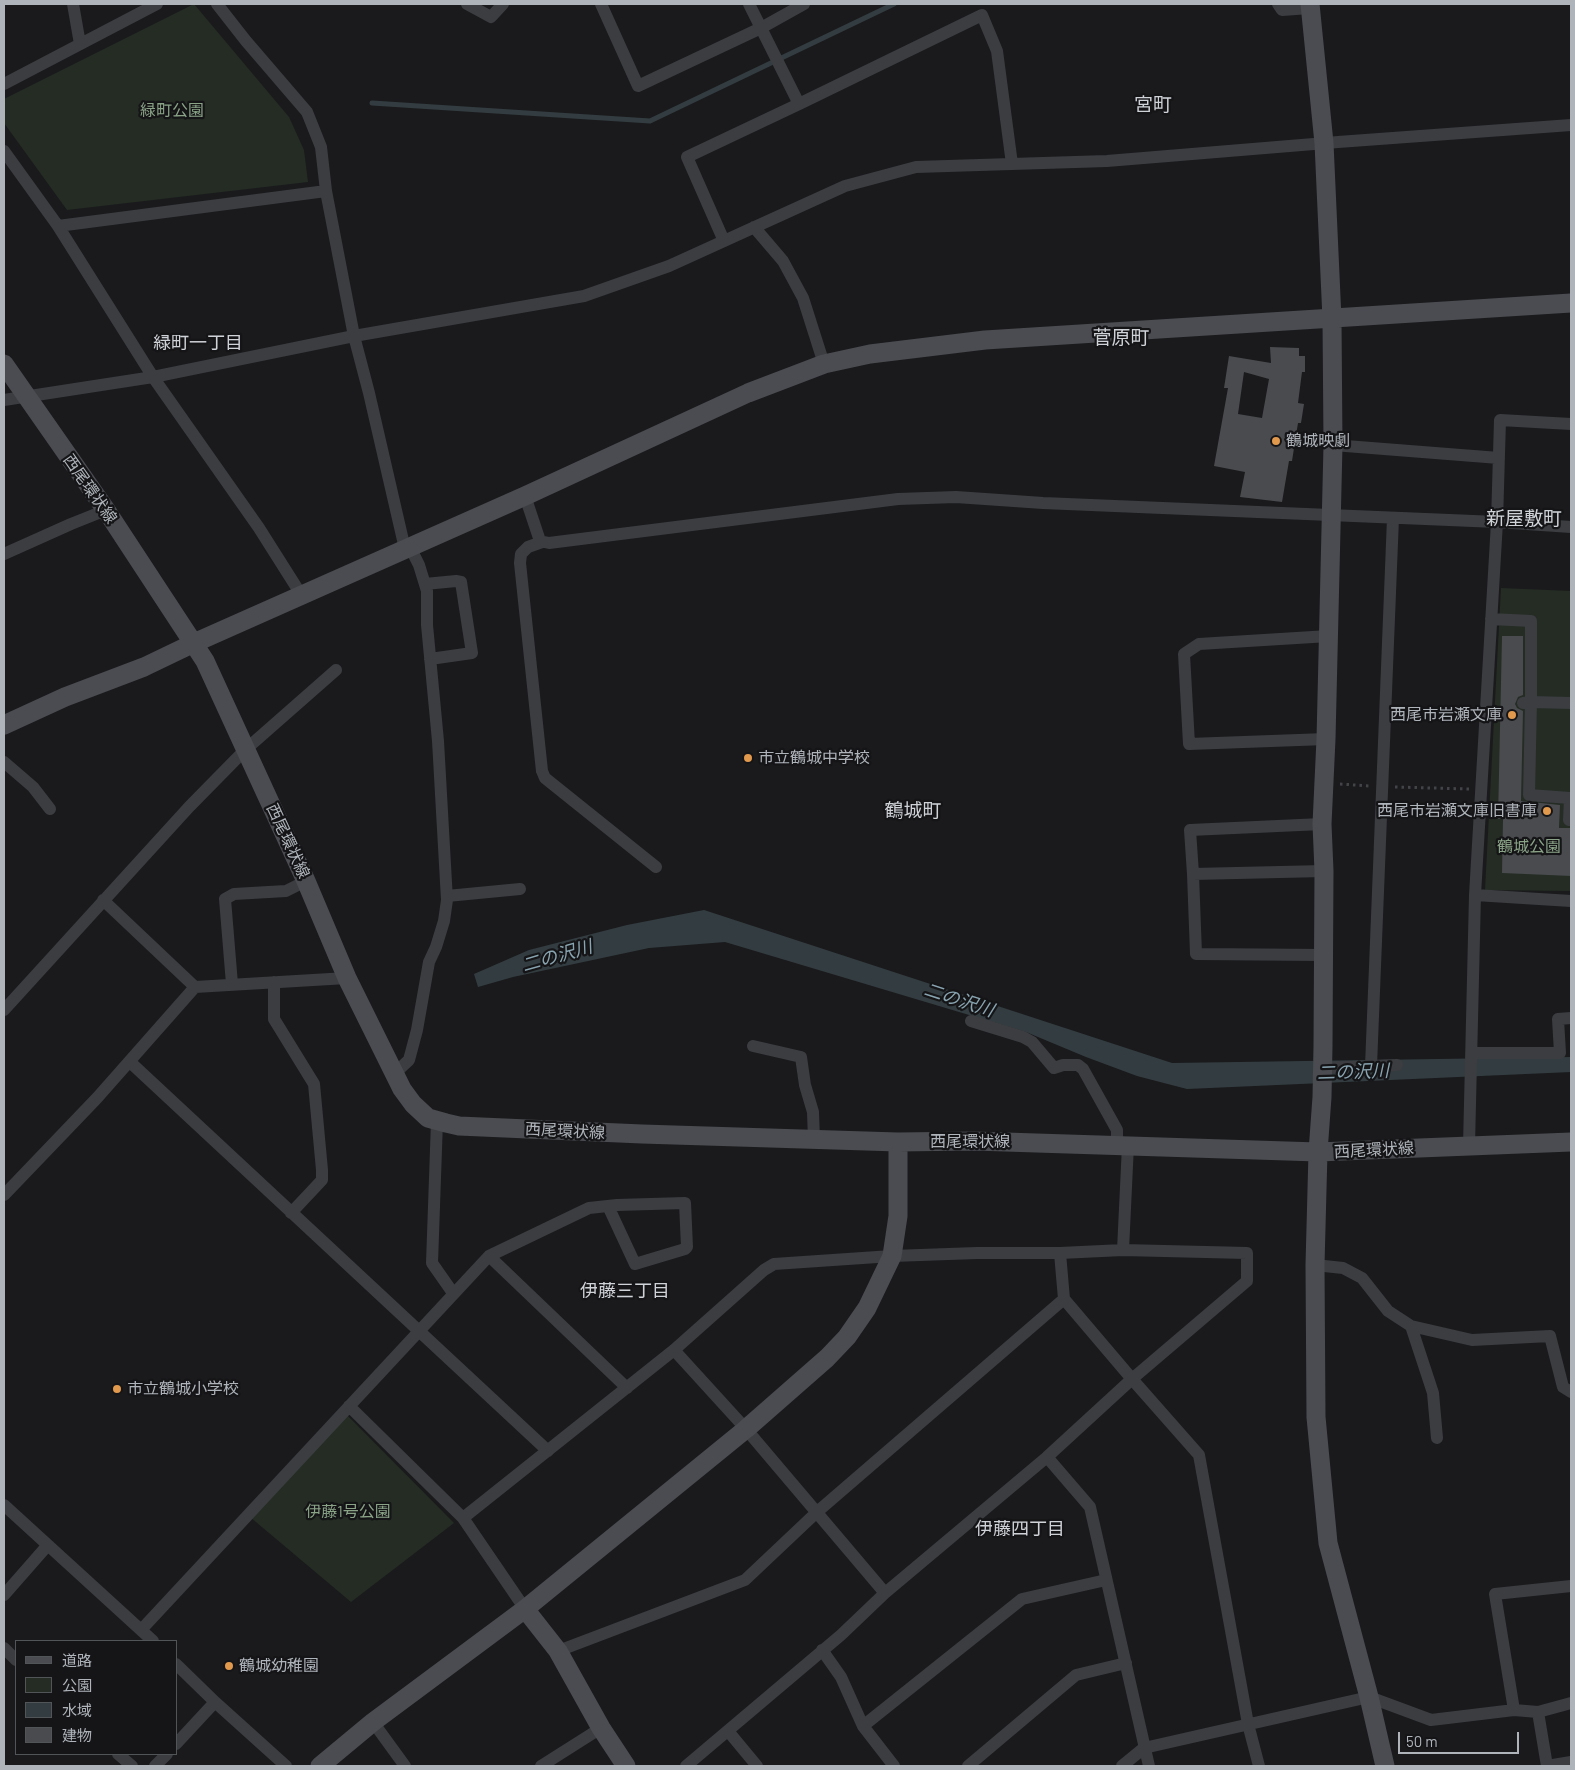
<!DOCTYPE html>
<meta charset="utf-8">
<style>
body{margin:0}
#map{position:relative;width:1575px;height:1770px;overflow:hidden;background:#1a1a1c;font-family:Barlow,"Noto Sans JP",sans-serif}
canvas{display:block}
.frame{position:absolute;inset:0;border:5px solid #aeb4ba;pointer-events:none}
.legend{position:absolute;left:15px;top:1640px;width:162px;height:115px;box-sizing:border-box;background:#151517;border:1px solid #525558;margin:0;padding:6px 9px;list-style:none;font-size:15px;color:#aeb4ba}
.legend li{display:flex;align-items:center;gap:10px;height:25px}
.legend b{width:25px;border:1px solid #525558}
.scale{position:absolute;left:1398px;top:1732px;width:121px;height:22px;box-sizing:border-box;border:2px solid #aeb4ba;border-top:0;padding-left:6px;font-size:15px;line-height:18px;white-space:nowrap;color:#aeb4ba;-webkit-text-stroke:4px #151517;paint-order:stroke}
</style>
<div id="map">
<canvas width="1575" height="1770"></canvas>
<div class="frame"></div>
<ul class="legend">
<li><b style="height:6px;background:#4a4c51"></b>道路</li>
<li><b style="height:14px;background:#242c24"></b>公園</li>
<li><b style="height:14px;background:#333d41"></b>水域</li>
<li><b style="height:14px;background:#494b4e"></b>建物</li>
</ul>
<div class="scale">50 m</div>
</div>
<script>
const g = document.querySelector('canvas').getContext('2d');
g.lineJoin = 'round';
function paint(path, color) { g.fillStyle = color; g.fill(path, 'evenodd'); }
function trace(path, color, width, dash) { g.strokeStyle = color; g.lineWidth = width; g.lineCap = dash ? 'butt' : 'round'; g.setLineDash(dash || []); g.stroke(path); }
function label(font, color, halo, rows, align = 'center') {
  g.font = font + ' Barlow,"Noto Sans JP",sans-serif'; g.lineWidth = 4.5; g.setLineDash([]); g.textBaseline = 'middle'; g.strokeStyle = halo; g.fillStyle = color; for (const [text, x, y, turn = 0] of rows) {
    g.save(); g.translate(x, y); g.rotate((+turn || 0) * Math.PI / 180); g.textAlign = isNaN(turn) ? turn : align; if (halo) g.strokeText(text, 0, 0); g.fillText(text, 0, 0); g.restore();
  }
}
paint(new Path2D(`
 M194,4L289,117L304,150L308,182L67,210L4,123V99Z
 M1501,588L1571,591V891L1485,890Z
 M345,1413L454,1523L351,1602L250,1517Z`), '#242c24');
paint(new Path2D(`
 M704,910L1172,1063L1571,1057V1072L1187,1089L1137,1076L1086,1057L1026,1032L725,942L649,948L513,977L478,987L474,974L529,950L627,925Z`), '#333d41');
trace(new Path2D(`
 M372,103L650,121L894,4`), '#333d41', 5);
paint(new Path2D(`
 M1270,347L1299,348V356H1305V372H1302L1298,403L1304,404L1301,423H1298L1292,461H1289L1282,502L1240,497L1245,472L1214,466L1228,388H1224L1229,356L1271,363ZM1244,372L1269,379L1262,418L1238,414Z
 M1502,636H1523V695L1518,697L1515,704L1517,708L1523,711L1521,801L1560,805L1559,828H1571V876L1502,873L1503,819H1498Z`), '#494b4e');
trace(new Path2D(`
 M1340,784L1369,786
 M1395,787L1469,789`), '#424448', 3, [2.5, 4]);
trace(new Path2D(`
 M73,4L80,44
 M217,4L246,41L307,112L321,147L326,191L354,336L369,393L405,549
 M467,4L491,17L503,4
 M601,4L638,86L761,28L804,4
 M1278,4L1282,10L1310,8
 M4,84L157,4
 M799,104L982,15L997,51L1012,164
 M4,151L58,226L153,377L259,528L302,596
 M58,226L326,191
 M754,227L783,261L803,298L824,364
 M724,241L687,157L799,104L749,4
 M4,400L153,377L354,336L584,296L669,266L845,186L916,167L1107,161L1338,142L1571,125
 M1333,445L1499,458
 M525,496L540,541L549,543L898,499L956,497L1043,503L1497,522L1571,527
 M542,542L528,547L521,554L520,563L542,771L545,778L656,867
 M4,554L71,524L106,510
 M425,584L456,581L461,582L472,653L430,659
 M1491,619L1531,621V702L1571,703
 M1523,703L1531,702L1529,795L1570,798L1569,820H1571
 M1326,739L1189,744L1184,654L1199,644L1329,636
 M4,762L33,787L50,809
 M1193,874L1190,830L1322,824
 M1475,895L1571,901
 M447,896L520,889
 M103,900L195,987
 M1324,955L1196,954L1193,874L1324,871
 M274,982V1019L314,1084L322,1170V1180L291,1213
 M232,984L225,899L234,894L286,891L306,881
 M4,1010L189,807L245,750L336,670
 M971,1021L1023,1037L1032,1042L1054,1068L1063,1065H1078L1083,1069L1117,1130V1145
 M753,1046L801,1057L805,1085L813,1112L814,1140
 M1472,1053H1560L1558,1019L1571,1018
 M130,1062L548,1451
 M1371,1066L1393,518
 M1322,1068L1397,1065
 M395,1073L409,1060L417,1030L429,962L436,947L444,921L447,900L438,741L427,625V591L419,565L410,547
 M437,1121L432,1263L453,1293
 M1469,1145L1475,895L1497,522L1500,420L1571,424
 M4,1195L97,1098L195,987L347,978
 M1123,1250L1128,1145
 M1060,1253L1064,1299L1132,1379L1199,1455L1248,1724L1259,1766
 M489,1256L627,1388
 M1315,1265L1343,1268L1362,1278L1388,1311L1411,1326L1433,1393L1437,1438
 M1411,1326L1472,1340L1550,1336L1563,1387L1571,1392
 M674,1350L746,1429L885,1593
 M349,1406L463,1518L525,1609
 M1047,1457L1090,1507L1149,1766
 M4,1505L153,1641
 M463,1518L674,1350L764,1270L774,1264L892,1256L977,1253H1060L1123,1250L1247,1253V1281L1132,1379L1047,1457L885,1593L841,1635L686,1766
 M4,1595L47,1546
 M141,1630L489,1256L589,1208L617,1205L685,1203L687,1247L685,1249L635,1264L608,1206
 M4,1648L16,1660
 M822,1650L841,1677L863,1726L894,1766
 M558,1651L745,1580L817,1512L1064,1299
 M176,1664L215,1702L286,1766
 M1514,1710L1495,1594L1571,1586
 M1538,1712L1547,1766
 M373,1722L405,1766
 M863,1726L1022,1599L1106,1580
 M728,1731L757,1766
 M176,1744L215,1702
 M118,1754L132,1766
 M155,1766L167,1754
 M541,1766L601,1728
 M968,1766L1076,1675L1126,1663
 M1122,1766L1144,1748L1369,1697L1431,1720L1514,1710L1538,1712L1571,1703
 M1547,1766L1571,1762`), '#3b3d41', 12);
trace(new Path2D(`
 M1310,4L1324,143L1332,319L1333,445L1326,739L1322,824L1324,871L1323,1046L1322,1097L1318,1152L1315,1265L1316,1417L1328,1543L1369,1697L1385,1766
 M4,364L106,510L205,661L306,881L347,978L402,1089L413,1104L428,1118L446,1123L459,1126L642,1134L898,1142L974,1141L1318,1152L1571,1142
 M4,725L65,697L144,667L194,643L525,496L748,393L824,364L870,354L985,340L1571,303
 M525,1609L558,1651L601,1728L626,1766
 M320,1766L373,1722L525,1609L746,1429L827,1358L847,1337L867,1308L892,1256L898,1216V1142`), '#4a4c51', 19);
for (const [x, y, r, color] of [
 [1276,441,5,"#e1994d"],
 [1512,715,5,"#e1994d"],
 [748,758,5,"#e1994d"],
 [1547,811,5,"#e1994d"],
 [117,1389,5,"#e1994d"],
 [229,1666,5,"#e1994d"]
]) { const dot = new Path2D(); dot.arc(x, y, r, 0, 2 * Math.PI); g.fillStyle = color; g.fill(dot); trace(dot, '#151517', 2); }
label('16px', '#8aa387', '#151517', [
 ["緑町公園",172,111],
 ["鶴城公園",1529,847],
 ["伊藤1号公園",348,1512]
]);
label('16px', '#aeb4ba', '#151517', [
 ["鶴城映劇",1286,441],
 ["西尾市岩瀬文庫",1502,715,"right"],
 ["市立鶴城中学校",758,758],
 ["西尾市岩瀬文庫旧書庫",1537,811,"right"],
 ["市立鶴城小学校",127,1389],
 ["鶴城幼稚園",239,1666]
], 'left');
label('16px', '#aeb4ba', '#151517', [
 ["西尾環状線",90,489,55],
 ["西尾環状線",288,841,65],
 ["西尾環状線",565,1131,3],
 ["西尾環状線",970,1142],
 ["西尾環状線",1374,1150,-3]
]);
label('18px', '#cfd2d7', '#151517', [
 ["緑町一丁目",198,343],
 ["伊藤三丁目",625,1291],
 ["伊藤四丁目",1020,1529]
]);
label('italic 18px', '#89a5b1', '#151517', [
 ["二の沢川",557,956,-16],
 ["二の沢川",959,1000,18],
 ["二の沢川",1353,1072,-2]
]);
label('19px', '#cfd2d7', '#151517', [
 ["宮町",1153,105],
 ["菅原町",1121,338],
 ["新屋敷町",1524,519],
 ["鶴城町",913,811]
]);
</script>
